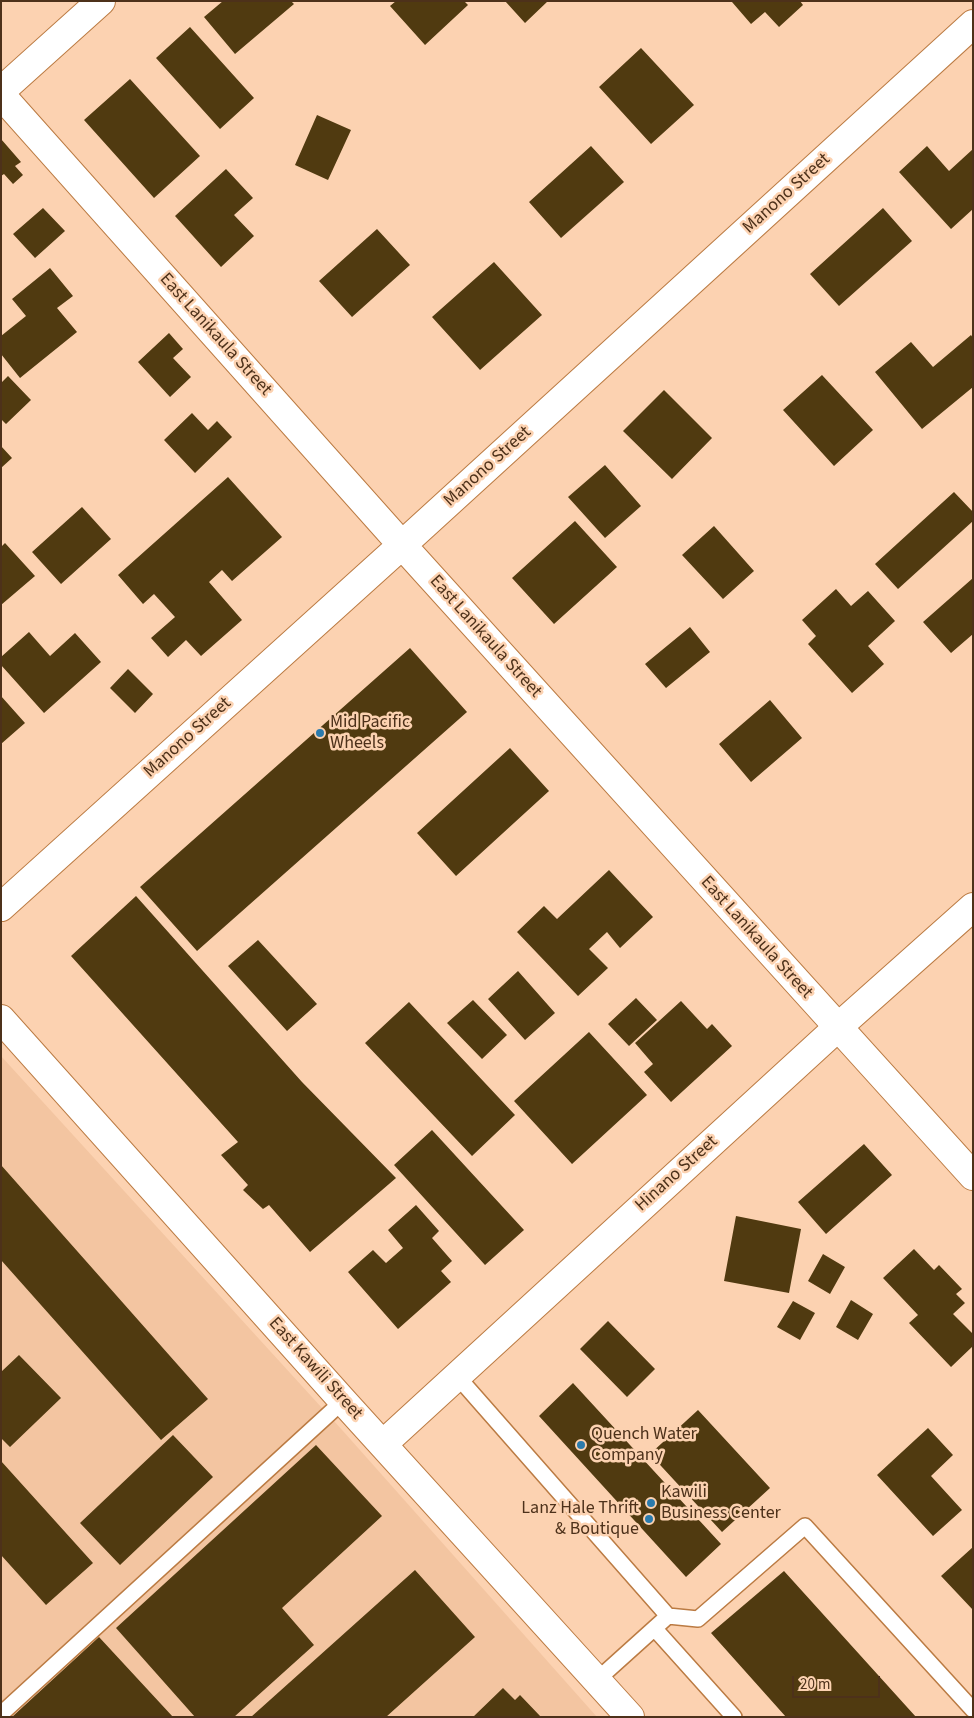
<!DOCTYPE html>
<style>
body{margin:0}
#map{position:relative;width:974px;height:1718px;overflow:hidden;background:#fcd2b1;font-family:"Source Sans 3",sans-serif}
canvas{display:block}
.frame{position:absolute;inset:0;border:2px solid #4d311a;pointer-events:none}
.scale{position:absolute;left:792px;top:1676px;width:88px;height:22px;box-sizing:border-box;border:2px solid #4d311a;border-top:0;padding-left:6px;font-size:15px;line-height:18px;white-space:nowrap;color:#4d311a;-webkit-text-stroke:4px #fcd2b1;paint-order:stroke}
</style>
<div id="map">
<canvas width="974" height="1718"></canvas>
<div class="frame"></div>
<div class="scale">20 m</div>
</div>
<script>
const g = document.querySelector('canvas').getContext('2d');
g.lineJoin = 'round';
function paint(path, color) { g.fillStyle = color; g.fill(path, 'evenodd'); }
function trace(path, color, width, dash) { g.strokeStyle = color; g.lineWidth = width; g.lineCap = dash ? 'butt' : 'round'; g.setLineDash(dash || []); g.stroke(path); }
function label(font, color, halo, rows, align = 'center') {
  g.font = font + ' "Source Sans 3",sans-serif'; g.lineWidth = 5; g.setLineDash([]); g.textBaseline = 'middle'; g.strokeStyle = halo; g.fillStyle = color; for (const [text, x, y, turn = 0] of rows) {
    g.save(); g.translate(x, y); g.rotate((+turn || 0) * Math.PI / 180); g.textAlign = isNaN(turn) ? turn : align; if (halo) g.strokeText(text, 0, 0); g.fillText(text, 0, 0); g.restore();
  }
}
paint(new Path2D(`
 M1,1056L343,1431L597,1717H1Z`), '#f3c5a1');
paint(new Path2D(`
 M223,1H291L294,4L235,54L204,17Z
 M396,1H464L468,5L425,45L390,6Z
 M505,1H548L525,23Z
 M734,1H800L803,5L779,27L765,12L751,24L732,2Z
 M190,27L254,98L220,129L156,58Z
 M641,48L694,105L651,144L599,87Z
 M130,79L200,156L154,198L84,120Z
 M317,115L351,130L328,180L295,165Z
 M1,139L21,162L15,166L23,175L13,184L4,174L1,176Z
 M591,146L624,182L561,238L529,202Z
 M927,146L949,171L973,149V209L951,229L899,172Z
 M226,169L253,198L234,215L254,236L221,267L175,216Z
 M43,208L65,231L35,258L13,234Z
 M883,208L912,241L839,306L810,274Z
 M377,229L410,265L352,317L319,281Z
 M494,262L542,315L480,370L432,317Z
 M50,268L73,296L57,308L77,332L20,378L1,354V336L26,316L12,299Z
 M169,333L183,349L173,358L191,377L170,397L138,362Z
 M971,335L973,338V387L922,429L875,372L911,342L933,367Z
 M822,375L873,430L834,466L783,410Z
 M8,376L31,400L6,424L1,419V383Z
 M664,390L712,438L672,479L623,431Z
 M192,413L208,430L217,421L232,437L195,473L164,440Z
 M1,446L12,458L1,468Z
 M605,465L641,506L605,538L568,497Z
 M228,477L282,537L232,581L222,570L209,582L242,620L201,656L186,640L168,657L151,638L175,617L154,594L143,604L118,575Z
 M954,492L973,512V521L898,589L875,564Z
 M82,507L111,539L61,584L32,552Z
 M575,521L617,567L554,624L512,578Z
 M714,526L754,571L723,599L682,555Z
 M5,543L35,576L1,605V547Z
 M973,578V634L951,653L923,622Z
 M836,589L851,606L868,591L895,621L868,646L884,664L852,693L808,644L816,636L802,620Z
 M690,627L710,652L666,688L645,664Z
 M29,632L50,656L75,633L101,662L44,713L1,665V657Z
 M410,648L467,712L197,951L140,887Z
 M128,669L153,694L135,713L110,688Z
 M1,696L25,723L1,744Z
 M770,700L802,738L751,782L719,744Z
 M510,748L549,791L456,876L417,833Z
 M609,870L653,917L620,948L607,932L589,949L608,968L578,996L517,932L544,906L557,919Z
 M136,896L302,1082L396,1178L310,1252L269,1205L263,1209L243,1190L248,1185L221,1155L238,1142L71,956Z
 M258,940L317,1004L287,1031L228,966Z
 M518,971L555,1013L525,1040L488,999Z
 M636,998L657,1020L629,1046L608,1024Z
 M473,1000L507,1035L482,1059L447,1023Z
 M681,1001L707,1029L712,1024L732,1046L671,1102L644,1072L653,1064L635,1043Z
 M409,1002L515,1115L472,1156L365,1043Z
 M589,1032L647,1095L572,1164L514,1101Z
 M432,1130L524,1230L485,1265L394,1165Z
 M864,1144L892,1175L826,1234L798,1202Z
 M1,1165L208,1399L161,1440L1,1260Z
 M416,1205L439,1231L432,1238L452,1261L441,1271L451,1282L398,1329L348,1272L373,1250L386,1263L403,1248L388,1230Z
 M736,1216L801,1229L789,1293L724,1281Z
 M914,1249L934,1270L939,1265L962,1289L956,1294L965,1303L953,1314L973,1334V1346L951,1367L909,1323L918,1315L883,1278Z
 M823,1254L845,1267L830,1294L808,1281Z
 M851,1300L873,1314L858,1340L836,1327Z
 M793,1301L815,1313L800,1340L777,1327Z
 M608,1321L655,1369L627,1397L580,1349Z
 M19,1355L61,1398L10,1447L1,1438V1372Z
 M573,1383L721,1544L686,1577L539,1416Z
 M698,1410L770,1488L722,1532L650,1454Z
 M928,1428L953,1455L931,1476L962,1510L933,1536L877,1475Z
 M173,1435L213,1477L120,1565L80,1523Z
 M316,1445L382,1516L282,1608L314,1645L234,1717H195L116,1628Z
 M1,1461L93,1563L46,1605L1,1555Z
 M973,1547V1610L941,1576Z
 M415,1570L475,1637L386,1717H251Z
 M784,1571L916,1717H786L711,1633Z
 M99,1637L173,1717H12Z
 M503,1688L515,1700L520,1695L541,1717H473Z`), '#503a10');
const service = new Path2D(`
 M457,1376L668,1616
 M655,1629L734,1717
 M597,1680L668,1616L698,1619L805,1526L973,1710
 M1,1714L343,1401`);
const minor = new Path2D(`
 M1,91L101,1
 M383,1444L837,1028L973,907`);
const tertiary = new Path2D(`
 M1,95L402,545L973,1176
 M1,907L402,545L973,24
 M1,1019L343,1401L630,1717`);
trace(service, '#bb7b43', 18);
trace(minor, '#bb7b43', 30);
trace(tertiary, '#bb7b43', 30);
trace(service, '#fff', 15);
trace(minor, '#fff', 28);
trace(tertiary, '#fff', 28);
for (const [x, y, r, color] of [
 [320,733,5,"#2b7bad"],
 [581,1445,5,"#2b7bad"],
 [651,1503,5,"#2b7bad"],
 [649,1519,5,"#2b7bad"]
]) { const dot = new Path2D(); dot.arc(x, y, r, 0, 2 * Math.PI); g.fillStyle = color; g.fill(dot); trace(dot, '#fcd2b1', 2); }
label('18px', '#4d311a', '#fcd2b1', [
 ["Manono Street",787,194,-42],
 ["East Lanikaula Street",215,335,48],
 ["Manono Street",488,467,-42],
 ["East Lanikaula Street",485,637,48],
 ["Manono Street",188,738,-42],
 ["East Lanikaula Street",756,938,48],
 ["Hinano Street",677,1174,-42],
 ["East Kawili Street",315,1369,48]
]);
label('18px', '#4d311a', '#fcd2b1', [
 ["Mid Pacific",330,723],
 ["Wheels",330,744],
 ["Quench Water",591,1435],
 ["Company",591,1456],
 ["Kawili",661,1493],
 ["Business Center",661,1514],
 ["Lanz Hale Thrift",639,1509,"right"],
 ["& Boutique",639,1530,"right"]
], 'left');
</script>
